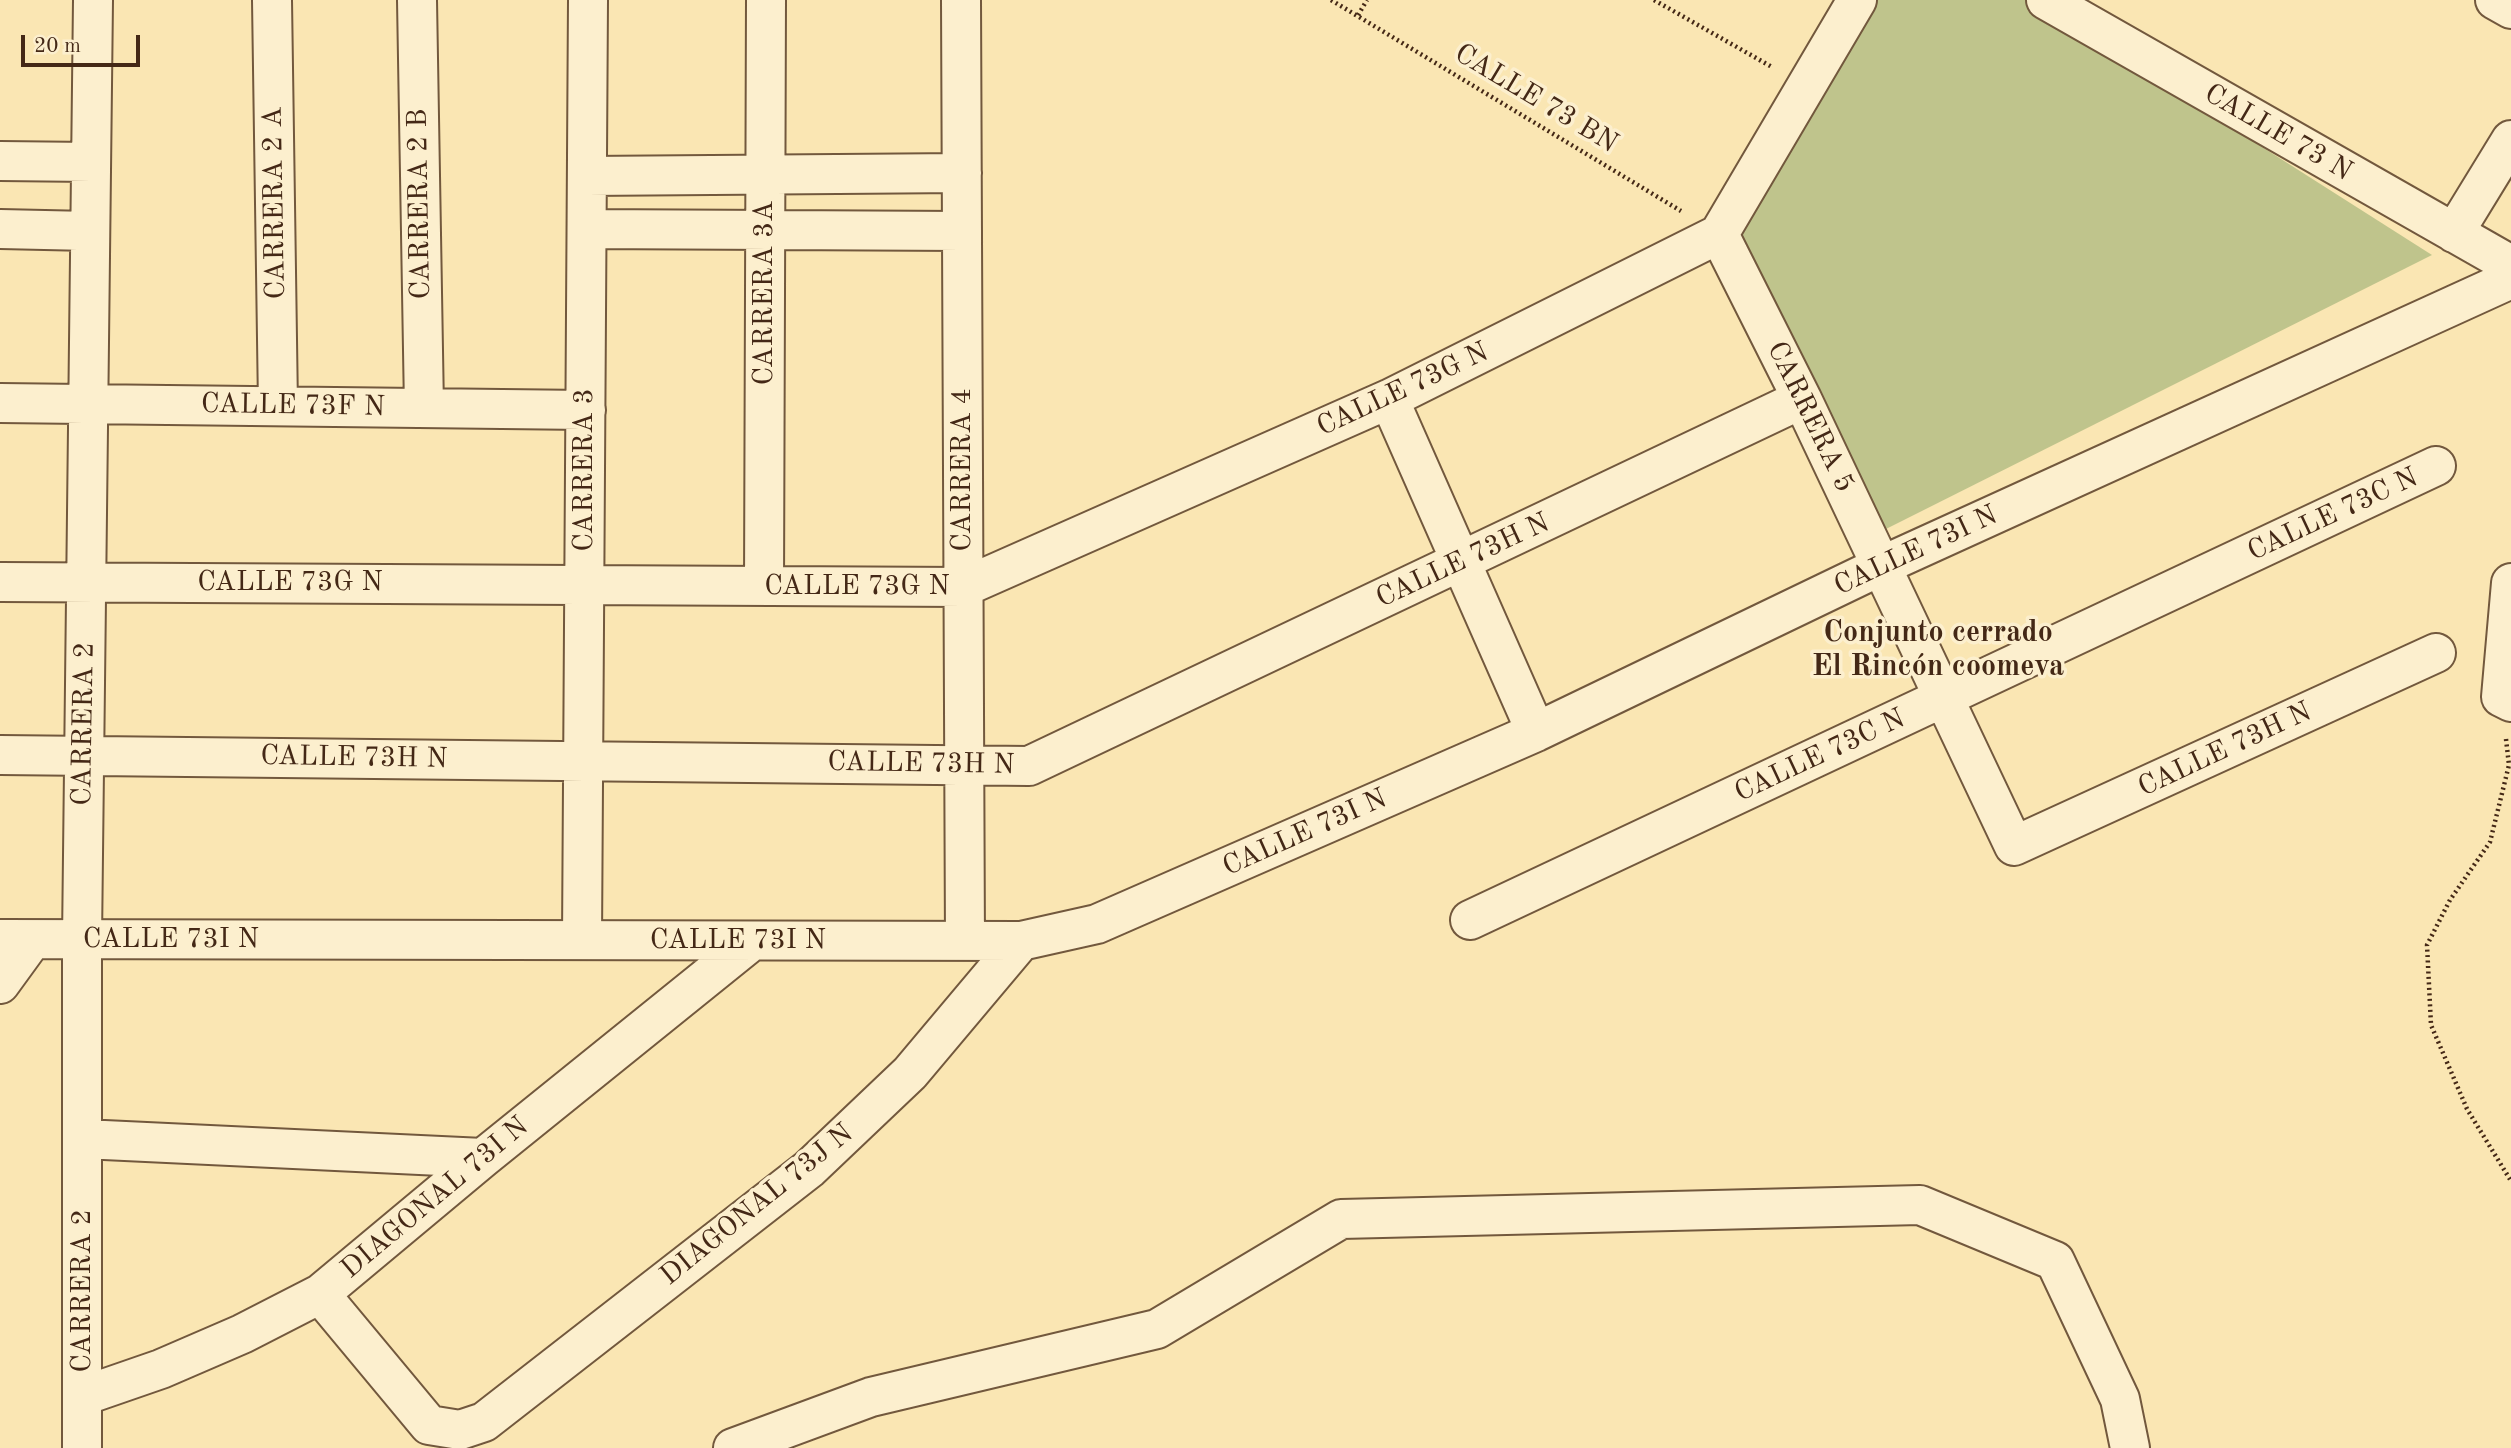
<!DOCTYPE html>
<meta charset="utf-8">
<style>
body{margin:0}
#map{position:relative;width:2511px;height:1448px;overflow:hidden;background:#fae6b3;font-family:"Old Standard TT",serif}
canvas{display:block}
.scale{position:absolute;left:21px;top:35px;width:119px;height:32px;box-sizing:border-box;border:4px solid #442816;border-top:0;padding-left:9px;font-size:21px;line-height:24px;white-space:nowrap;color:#442816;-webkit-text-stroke:5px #fcefce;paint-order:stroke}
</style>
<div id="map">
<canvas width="2511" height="1448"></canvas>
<div class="scale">20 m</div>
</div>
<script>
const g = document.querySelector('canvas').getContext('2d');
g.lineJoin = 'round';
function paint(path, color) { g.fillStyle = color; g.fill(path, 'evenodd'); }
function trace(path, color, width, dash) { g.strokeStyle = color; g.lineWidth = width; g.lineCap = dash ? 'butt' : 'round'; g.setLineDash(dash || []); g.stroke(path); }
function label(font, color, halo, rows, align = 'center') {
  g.font = font + ' "Old Standard TT",serif'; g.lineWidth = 7; g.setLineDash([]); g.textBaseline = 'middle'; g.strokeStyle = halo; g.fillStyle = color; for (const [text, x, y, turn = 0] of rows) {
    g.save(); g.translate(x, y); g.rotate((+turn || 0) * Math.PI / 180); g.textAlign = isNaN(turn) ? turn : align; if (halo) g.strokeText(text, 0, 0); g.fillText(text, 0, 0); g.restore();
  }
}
paint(new Path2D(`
 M1857,0H2031L2432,255L1878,533L1723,225Z`), '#bfc48c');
const minor = new Path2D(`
 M272,0L278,406
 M417,0L424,408
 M961,0L965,941
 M2046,0L2511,265
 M2495,0L2511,9
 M0,161L91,162
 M587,176L962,173
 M0,229L89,231
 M587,229L962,231
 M2454,233L2511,140
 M1719,234L1802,399L2014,846L2436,653
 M1719,234L1857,0
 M1389,399L1536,732
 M0,403L586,410
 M0,582L964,587L1389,399L1719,234
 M2511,583L2501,697L2511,702
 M764,586L766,0
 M0,755L1029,766L1802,399
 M1470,920L2436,466
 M0,939L1021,941L1097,924L1536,732L1881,566L2511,279
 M582,940L588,0
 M0,984L32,940
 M83,1139L483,1158
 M320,1294L429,1425L460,1430L484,1422L809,1169L910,1073L1021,941
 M83,1396L161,1369L242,1334L320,1294L483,1158L752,941
 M82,1448V940L93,0
 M733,1448L871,1397L1157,1329L1341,1219L1920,1205L2055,1261L2120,1399L2130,1448`);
trace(minor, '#72583d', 42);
trace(new Path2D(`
 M1331,0L1681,211
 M1654,0L1772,67
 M1358,15L1367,0
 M2506,739L2509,765L2490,842L2450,900L2427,945L2431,1025L2467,1109L2511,1181`), '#442816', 4.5, [2, 3.5]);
trace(minor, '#fcefce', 38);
label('28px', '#442816', '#fcefce', [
 ["CALLE 73 BN",1536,99,31],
 ["CALLE 73 N",2278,133,30],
 ["CARRERA 2 A",275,203,-91],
 ["CARRERA 2 B",420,204,-91],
 ["CARRERA 3A",765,293,-90],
 ["CALLE 73G N",1403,390,-25],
 ["CALLE 73F N",293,406,1],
 ["CARRERA 5",1810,417,64],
 ["CARRERA 3",585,470,-90],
 ["CARRERA 4",963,470,-90],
 ["CALLE 73C N",2333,515,-25],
 ["CALLE 73I N",1916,551,-25],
 ["CALLE 73H N",1463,561,-25],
 ["CALLE 73G N",290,583],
 ["CALLE 73G N",857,587],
 ["CARRERA 2",84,724,-89],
 ["CALLE 73H N",2225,750,-25],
 ["CALLE 73C N",1820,756,-25],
 ["CALLE 73H N",354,758,1],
 ["CALLE 73H N",921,764,1],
 ["CALLE 73I N",1305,833,-24],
 ["CALLE 73I N",171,940],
 ["CALLE 73I N",738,941],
 ["DIAGONAL 73I N",435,1198,-40],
 ["DIAGONAL 73J N",757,1205,-39],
 ["CARRERA 2",83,1291,-90]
]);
label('bold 30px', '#442816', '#fcefce', [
 ["Conjunto cerrado",1938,633],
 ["El Rincón coomeva",1938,667]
]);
</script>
